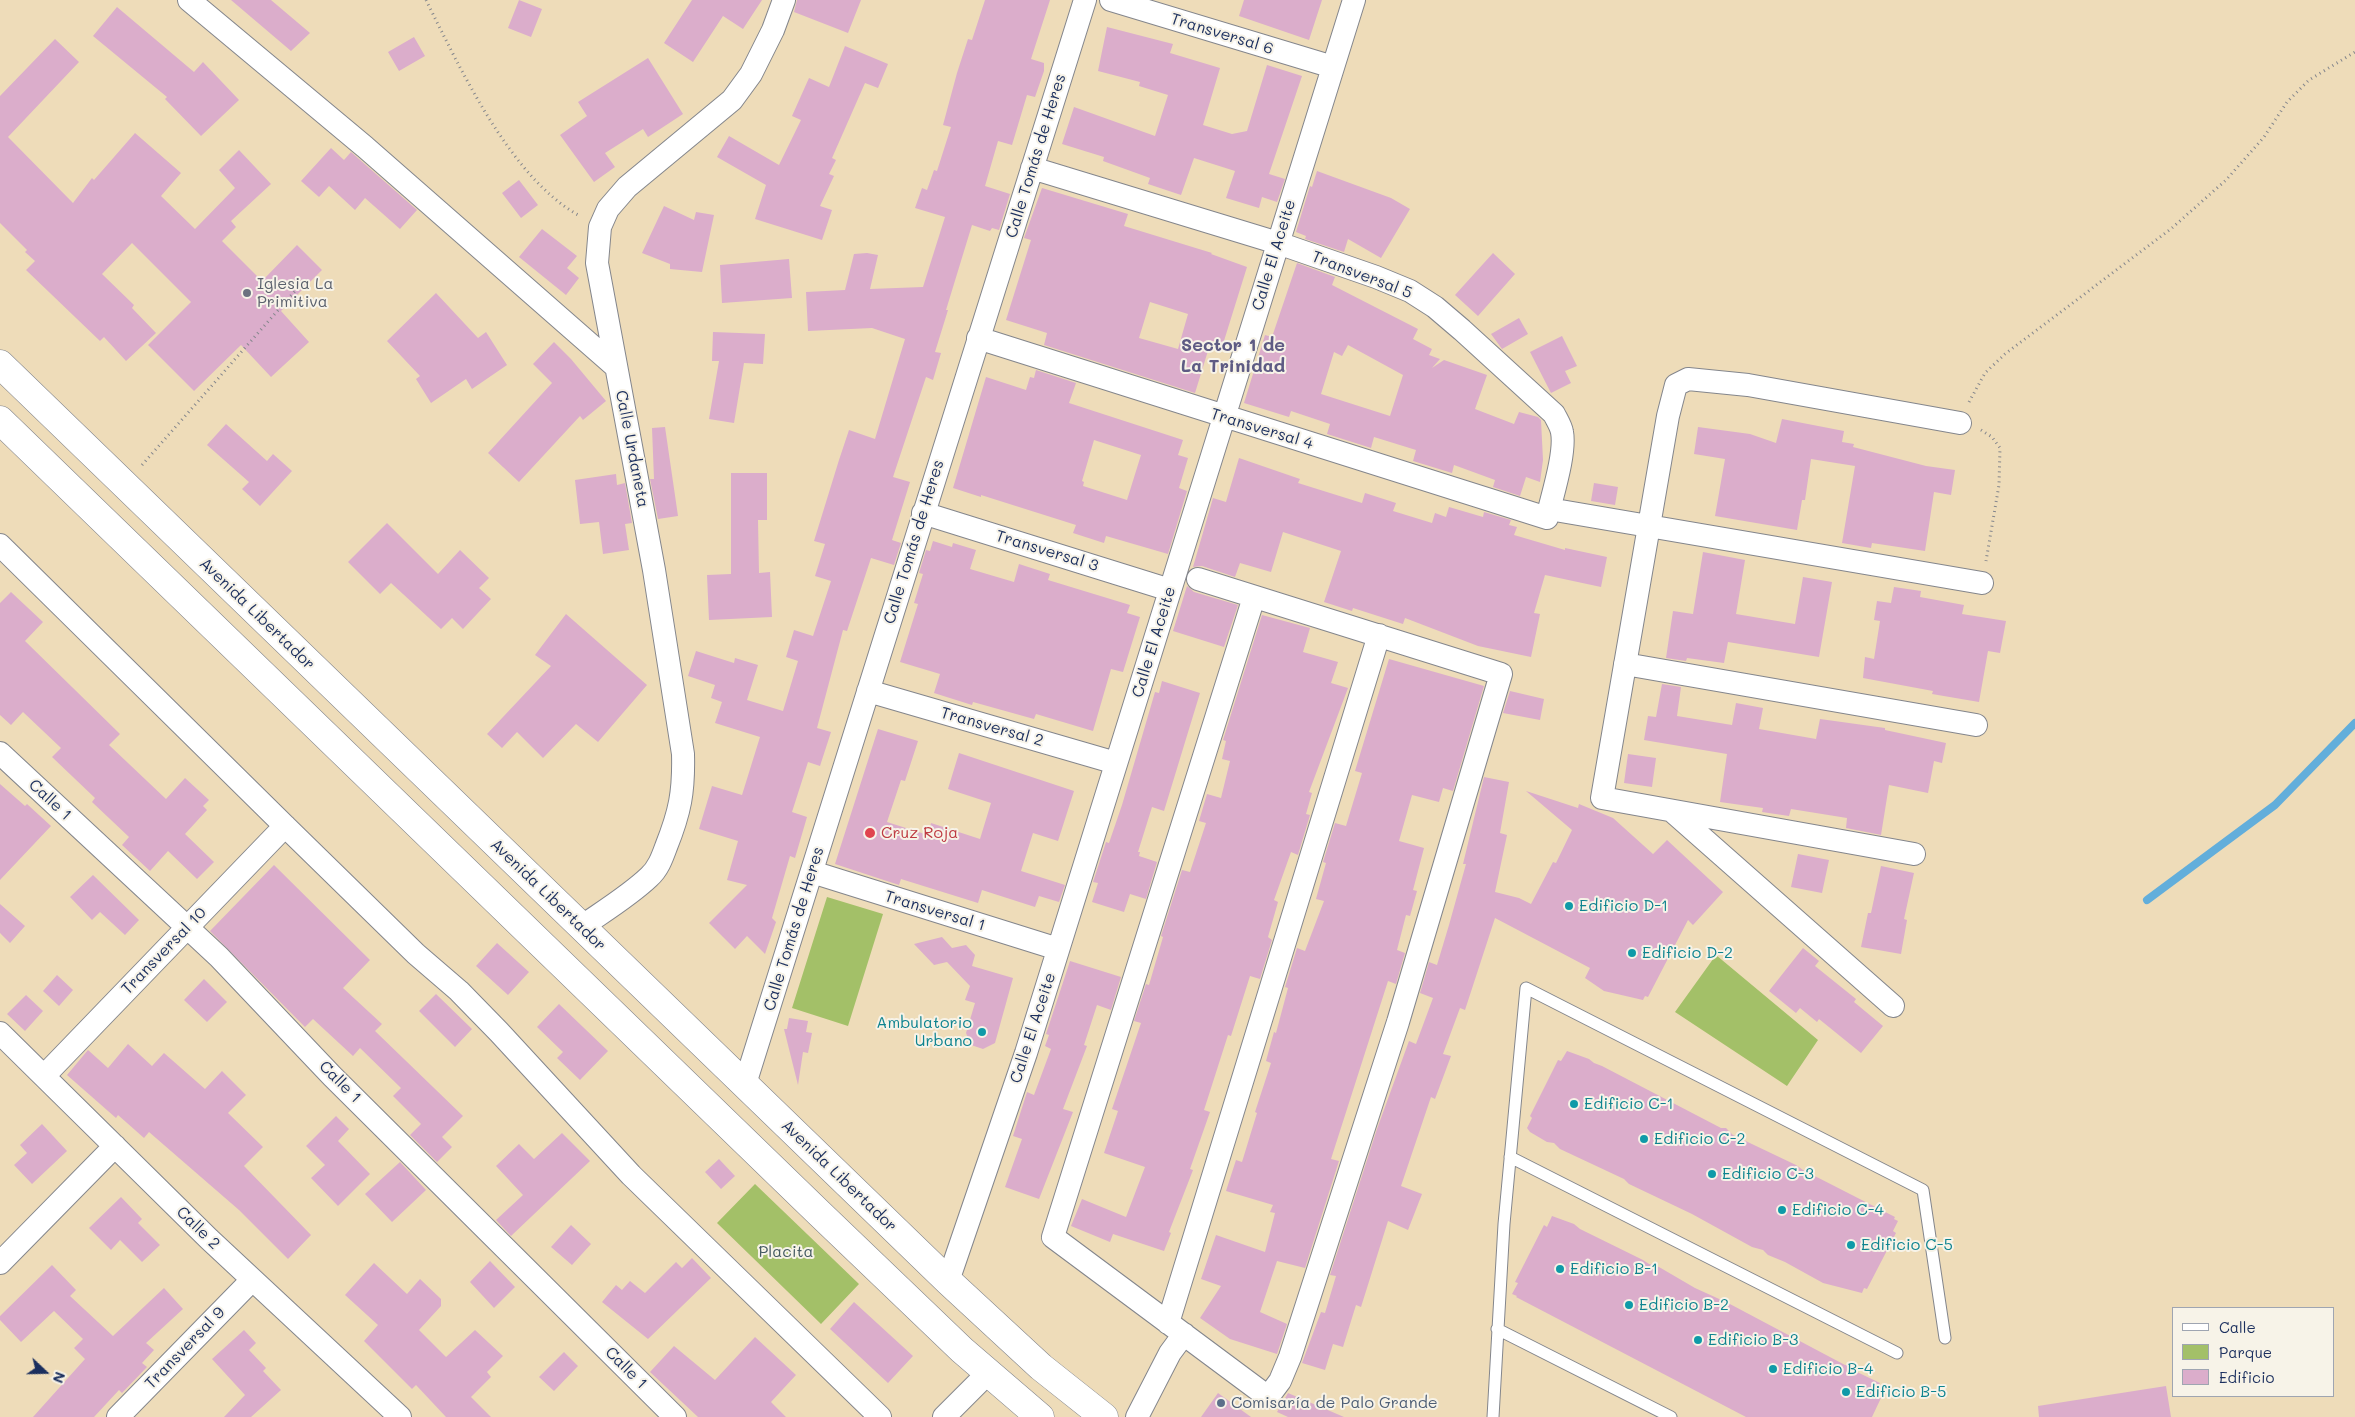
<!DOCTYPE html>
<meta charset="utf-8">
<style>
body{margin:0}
#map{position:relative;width:2355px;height:1417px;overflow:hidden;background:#eedcb9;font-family:Mali,sans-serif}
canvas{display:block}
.legend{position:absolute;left:2172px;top:1307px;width:162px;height:90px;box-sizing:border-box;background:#f7f3e8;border:1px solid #9fa5b1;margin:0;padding:6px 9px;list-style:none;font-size:15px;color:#1b2f5e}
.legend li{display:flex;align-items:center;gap:10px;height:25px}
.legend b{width:25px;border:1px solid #9fa5b1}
.north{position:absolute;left:20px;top:1347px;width:50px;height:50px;-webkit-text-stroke:4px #f7f3e8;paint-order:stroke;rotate:111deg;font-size:14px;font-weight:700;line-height:20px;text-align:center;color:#1b2f5e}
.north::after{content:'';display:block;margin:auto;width:18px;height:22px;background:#1b2f5e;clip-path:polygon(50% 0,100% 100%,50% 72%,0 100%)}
</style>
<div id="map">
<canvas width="2355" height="1417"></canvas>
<ul class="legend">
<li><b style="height:6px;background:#fff"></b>Calle</li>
<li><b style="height:14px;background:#a3c068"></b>Parque</li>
<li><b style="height:14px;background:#dbadcb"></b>Edificio</li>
</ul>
<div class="north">N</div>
</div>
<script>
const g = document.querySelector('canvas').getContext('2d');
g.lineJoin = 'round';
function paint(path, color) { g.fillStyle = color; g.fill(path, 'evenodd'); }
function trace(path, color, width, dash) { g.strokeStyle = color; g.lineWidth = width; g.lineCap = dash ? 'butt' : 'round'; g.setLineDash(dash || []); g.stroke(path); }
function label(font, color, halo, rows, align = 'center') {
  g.font = font + ' Mali,sans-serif'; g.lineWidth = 4; g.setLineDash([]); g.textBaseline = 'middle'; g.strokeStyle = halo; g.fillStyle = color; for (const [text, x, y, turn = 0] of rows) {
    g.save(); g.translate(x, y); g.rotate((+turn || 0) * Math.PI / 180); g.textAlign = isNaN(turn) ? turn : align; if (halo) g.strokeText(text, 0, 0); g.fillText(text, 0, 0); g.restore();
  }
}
paint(new Path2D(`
 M827,897L883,914L848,1026L792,1008Z
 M1716,955L1818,1040L1787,1086L1675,1012Z
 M755,1184L859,1284L821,1324L717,1223Z`), '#a3c068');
trace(new Path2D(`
 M2147,900L2275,805L2355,723`), '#62aedb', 8);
paint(new Path2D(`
 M231,0H271L310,33L291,51Z
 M519,0L542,9L531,37L508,28Z
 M692,0H762L743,29L723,16L693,62L664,43Z
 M797,0H861L848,33L794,12Z
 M985,0H1050L1031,59L1044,63V71L1035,97L1027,95L1012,145L998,141L985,186L1010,194L999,230L992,228L990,231L972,225L946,310H948L935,352L941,353L933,380L926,377L893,477L910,482L892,540L901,543L894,565L871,558L847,631L843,630L817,728L831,732L820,766L808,762L792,812L807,817L795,858L790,856L772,918L776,922L765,954L747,936L735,949L709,923L747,885L727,880L738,841L699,829L712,786L742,795L760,737L715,723L722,702L711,698L715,685L688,676L696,651L734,663L735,658L758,665L747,700L783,711L798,661L786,657L794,630L813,636L831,581L815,576L825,544L814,541L839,460L849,430L875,439L905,339L872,328L808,331L806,292L845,290L854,254L867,253L878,255L870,289L923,287L945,217L915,208L922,188L927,190L934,170L937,171L951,127L943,125L957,73L968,39L972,40Z
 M1244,0H1322L1309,40L1239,16Z
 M117,7L194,72L203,62L239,100L201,136L165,99L167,97L93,36Z
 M1107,27L1173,44L1170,53L1220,68L1203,125L1232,134L1247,131L1267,65L1302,76L1269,174L1285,179L1277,202L1262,197L1259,208L1226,198L1235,171L1194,158L1181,195L1148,184L1150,178L1103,161L1104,157L1062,144L1074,107L1155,136L1168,95L1139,86L1140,82L1098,71Z
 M414,37L425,56L399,71L388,52Z
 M55,39L79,62L8,137L73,203L92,178L94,180L135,133L181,173L161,196L195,229L235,188L219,170L239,150L271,184L231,221L236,227L222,241L262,281L297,245L322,270L281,311L309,342L271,377L241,345L194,391L148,345L191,302L132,243L102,274L134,305L132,308L156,333L126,361L104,337L100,341L26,270L35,261L25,252L27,250L0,223V96Z
 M845,46L888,64L878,88L865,83L832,158L836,160L829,174L834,176L820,206L832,210L822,240L755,219L766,185L717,157L729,136L779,165L801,120L792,116L809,78L829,87Z
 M648,58L683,114L648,137L643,129L605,153L615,167L594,182L560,135L587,116L578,102Z
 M331,148L344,160L351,152L417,210L400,229L365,198L355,210L329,186L319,197L301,181Z
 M1317,171L1391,198L1410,209L1381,258L1348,239L1344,252L1305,239L1306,236L1296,232L1310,186L1312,187Z
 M519,180L538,205L521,218L502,193Z
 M1042,188L1128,214L1124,226L1212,253L1211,254L1247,267L1223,344L1211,341L1195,393L1044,345L1047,333L1006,320L1031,240L1024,238ZM1150,302L1188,314L1178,349L1139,338Z
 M664,206L694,220L696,212L714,215L702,272L670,269V264L642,253Z
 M542,229L577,256L567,268L579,278L566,295L519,257Z
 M1493,253L1515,274L1478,316L1455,295Z
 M789,259L792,298L722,303L720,265Z
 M1297,263L1335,277L1332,285L1418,329L1413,339L1432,349L1429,355L1440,359L1432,368L1444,360L1487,375L1475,409L1514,424L1519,412L1538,417L1541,420L1543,460L1540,482L1526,477L1520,496L1493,487L1495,480L1454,465L1452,473L1413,461L1416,450L1374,437L1371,448L1327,434L1330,424L1291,411L1289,417L1244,403L1265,335L1272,337ZM1348,345L1403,375L1390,416L1321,394L1334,352L1342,356Z
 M436,293L478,338L486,332L507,365L472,389L466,379L431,403L416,379L420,376L387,341Z
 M1519,318L1528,334L1502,349L1491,334Z
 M713,332L765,334L763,364L744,363L734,423L709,419L719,361H712Z
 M1562,336L1577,366L1565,371L1571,383L1551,393L1530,352Z
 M554,342L571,359L606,401L583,420L580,416L519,482L488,453L552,383L533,364Z
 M1036,370L1076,383L1069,403L1183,440L1178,455L1188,458L1179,488L1187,491L1168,554L1106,536L1104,543L1073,533L1076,525L981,495V497L953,488L986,377L1026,390L1030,377L1034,378ZM1094,440L1141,455L1127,500L1083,486L1084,482L1082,481Z
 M1782,419L1844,431L1842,442L1854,444L1853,447L1926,466L1955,470L1951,495L1934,492L1925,551L1872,543L1871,548L1842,543L1855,466L1811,459L1805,500H1802L1797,530L1715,516L1725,459L1694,454L1698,427L1750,434L1776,443Z
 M226,424L267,461L273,454L292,471L260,506L242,489L249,482L207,445Z
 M665,427L678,516L658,519L650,479H654L652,428Z
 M1239,458L1300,479L1298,483L1362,503L1365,493L1396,503L1393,511L1432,523L1435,513L1446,517L1449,507L1483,517L1484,512L1511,520L1509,525L1517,527L1514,535L1565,550V548L1607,557L1601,587L1545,575L1534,613L1540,614L1531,657L1478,646L1405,618L1403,624L1353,608L1352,611L1324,602L1341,551L1283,532L1271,572L1240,563L1235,577L1202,566L1193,567L1213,498L1226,502Z
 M731,473H767V520H758L759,573L770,572L772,617L709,620L707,575L731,574Z
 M616,474L617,485L625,483L632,523L625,524L629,550L603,554L599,522L580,524L575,480Z
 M1594,483L1618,487L1615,505L1591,501Z
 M387,523L438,574L460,550L489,578L479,588L491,599L463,629L452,618L441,629L391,583L380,594L348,562Z
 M933,541L952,547L953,543L976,550L970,569L1014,582L1019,564L1050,574L1048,580L1130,605L1127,613L1140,617L1123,672L1111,669L1093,731L1036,714L1034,719L973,702L972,705L934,693L940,674L900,662L918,604L914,603L923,574L919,573L926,550L930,551Z
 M1703,552L1745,560L1736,614L1795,624L1803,577L1832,582L1819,657L1728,642L1724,663L1687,658L1686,661L1666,658L1673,611L1693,614Z
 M1187,586L1194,592L1238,605L1224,647L1173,631Z
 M1894,587L1921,591L1920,597L1964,605L1962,614L2006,621L2000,653L1988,651L1979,702L1932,694L1933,691L1863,678L1865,657L1874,659L1880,621L1874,620L1877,601L1891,603Z
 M11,592L43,622L25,641L120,734L109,745L166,799L185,778L209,800L203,806L207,810L185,834L214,862L197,879L168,851L150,871L122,845L129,837L92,802L95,798L52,757L61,748L23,712L11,725L0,715V603Z
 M566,614L647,685L598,742L576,724L543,758L517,732L502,748L487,734L551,666L535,655Z
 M1262,615L1310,628L1303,652L1338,662L1331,683L1348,688L1309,792L1312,793L1306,814L1310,815L1298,855L1291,852L1274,900L1278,902L1268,937L1272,940L1260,979L1250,976L1231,1036L1228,1035L1204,1110L1210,1112L1190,1169L1193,1170L1169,1232L1171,1233L1164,1251L1113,1234L1110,1242L1071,1226L1082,1199L1126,1217L1145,1167L1104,1153L1118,1111L1112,1109L1141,1023L1134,1021L1146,984L1149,985L1163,937L1161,936L1182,870L1190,872L1206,823L1199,821L1207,794L1221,798L1230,761L1222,759L1226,741L1223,740Z
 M1389,659L1484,686L1453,791L1443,788L1439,802L1412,795L1399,841L1424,848L1413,890L1417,891L1410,916L1406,915L1397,950L1405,953L1396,984L1388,981L1331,1159L1339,1161L1305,1268L1277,1261L1260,1312L1287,1324L1277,1354L1230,1339L1200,1318L1221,1286L1201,1279L1216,1235L1265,1252L1275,1213L1270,1212L1273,1205L1226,1191L1236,1160L1242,1162L1257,1113L1255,1112L1271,1063L1266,1061L1274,1032L1276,1033L1288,988L1285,987L1297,948L1305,951L1324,901L1316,899L1326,863L1323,862L1335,823L1346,826L1362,773L1355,771Z
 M1162,681L1200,693L1164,811L1152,807L1138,852H1140L1139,856L1157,862L1146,899L1130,894L1124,912L1092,902L1098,883L1093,882L1106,842L1109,843L1122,805L1155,692L1159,693Z
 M1662,684L1681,687L1677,716L1732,725L1736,703L1763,708L1759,729L1816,739L1820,719L1885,728V730L1946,743L1942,763L1934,761L1928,793L1889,785L1881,835L1846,828L1847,818L1791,809L1789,816L1762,812L1763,808L1720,802L1727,754L1644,740L1648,716L1656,717Z
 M1510,691L1544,699L1540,720L1503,713Z
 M878,729L918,741L905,781L901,780L887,822L928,835L931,823L980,839L991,803L948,789L959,753L1074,791L1058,841L1033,833L1021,871L1065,885L1059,902L1039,896L1035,907L982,890L978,903L901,879L899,885L835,864Z
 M1628,754L1656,758L1652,787L1624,783Z
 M1484,777L1509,782L1500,833L1507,835L1495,892L1519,898L1531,904L1553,862L1556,863L1572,830L1526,791L1578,808L1579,804L1613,818L1653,854L1667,840L1723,892L1693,925L1688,920L1648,997L1645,996L1643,1000L1604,991L1585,978L1590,968L1495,918L1465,1010L1460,1008L1443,1054L1451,1056L1435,1099L1431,1097L1401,1186L1422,1194L1408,1230L1388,1221L1361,1307L1356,1305L1343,1347L1333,1344L1325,1370L1302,1363L1321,1312L1325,1313L1336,1276L1330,1275L1377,1129L1409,1041L1416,1044L1433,998L1420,993L1429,962L1437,965L1449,925L1466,864H1463Z
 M0,784L25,806L27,804L51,826L0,880Z
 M1798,854L1829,860L1822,893L1791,887Z
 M274,865L370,960L343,988L382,1024L375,1031L463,1116L442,1137L452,1147L437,1162L410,1135L421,1124L393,1096L401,1088L360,1048L353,1056L313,1019L305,1027L210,931Z
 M1881,866L1914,873L1904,919L1907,920L1901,954L1861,947L1868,913H1871Z
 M93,875L139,920L125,935L100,912L92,920L70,897Z
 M0,904L25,926L10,943L0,933Z
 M942,937L952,948L966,945L975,955L972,966L1013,978L995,1043L983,1049L971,1045L966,1033L975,1003L965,1000L970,986L947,962L934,965L914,944Z
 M497,943L529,972L508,995L476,966Z
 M1803,948L1819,961L1815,966L1856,999L1854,1002L1883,1026L1861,1053L1819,1019L1817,1022L1800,1008L1796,1013L1769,991Z
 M1070,961L1121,977L1111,1010L1097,1005L1084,1045L1087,1046L1063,1109L1073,1112L1039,1199L1005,1187L1022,1139L1013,1136L1027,1092L1034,1095L1051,1049L1045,1046L1049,1035L1046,1034Z
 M57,975L73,990L59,1006L43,991Z
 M204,979L227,1002L207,1022L184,1000Z
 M436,994L472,1029L455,1047L419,1011Z
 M26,995L43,1011L25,1031L7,1014Z
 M559,1004L608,1051L580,1080L557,1058L563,1052L537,1027Z
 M789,1018L808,1021L806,1032L812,1033L808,1053L803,1052L798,1085L784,1029H787Z
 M128,1044L152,1066L164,1053L205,1089L222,1071L246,1095L228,1113L263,1147L244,1166L311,1235L288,1259L239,1210L149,1132L144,1138L118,1115L116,1118L67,1075L88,1050L108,1068Z
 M1567,1051L1589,1059L1594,1063L1602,1066L1721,1128H1726L1733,1135L1796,1165L1803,1170L1895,1217L1894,1219L1898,1221L1893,1231L1896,1233L1867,1289L1864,1288L1862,1293L1823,1283L1785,1262L1768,1255L1763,1250L1752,1247L1692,1214L1629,1184L1624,1179L1560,1149L1554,1143L1547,1142L1530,1132L1527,1128L1532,1118L1530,1116L1558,1060L1561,1061Z
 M336,1116L349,1129L338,1141L370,1174L338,1206L311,1178L325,1165L306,1146Z
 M42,1124L67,1151L32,1184L14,1165L27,1153L20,1145Z
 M562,1133L590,1161L511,1236L496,1220L523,1195L496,1166L519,1144L534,1159Z
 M719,1159L735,1176L721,1189L705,1172Z
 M400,1162L426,1190L392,1222L365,1194Z
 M121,1197L142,1219L138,1223L160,1245L142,1262L120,1240L111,1250L89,1228Z
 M1552,1216L1574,1224L1580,1229L1643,1260L1649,1264L1659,1267L1695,1288L1728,1303L1845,1365H1849L1857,1372L1880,1383L1879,1385L1883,1387L1878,1397L1881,1398L1872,1417H1746L1516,1297L1517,1296L1512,1294L1518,1283L1515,1282L1544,1225L1547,1227Z
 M571,1225L591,1244L572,1265L551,1247Z
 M692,1258L711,1278L648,1339L602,1302L616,1285L622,1290L630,1281L645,1293L676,1262L682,1268Z
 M490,1261L515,1287L494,1308L470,1282Z
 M374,1263L407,1294L420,1279L441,1299V1306L419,1330L446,1357L475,1330L503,1356L487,1372L491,1377L471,1397L491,1417H446L416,1385L412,1389L364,1341L378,1325L345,1295Z
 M52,1265L76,1290L70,1296L113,1336L164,1288L183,1309L146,1343L154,1350L142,1363L147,1367L122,1393L119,1390L94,1417H33L85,1359L74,1348L83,1339L54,1311L21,1342L0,1320V1316Z
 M854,1302L913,1356L888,1383L830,1329Z
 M244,1330L256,1343L249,1350L266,1368L263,1371L281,1390L251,1417H224L245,1395L212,1359Z
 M755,1337L796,1375L771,1402L786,1417H698L650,1372L674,1346L715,1380Z
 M564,1352L578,1366L554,1391L539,1377Z
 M2166,1386L2171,1417H2039L2038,1406Z
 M1218,1393L1251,1417H1201Z
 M1288,1393L1344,1417H1288L1277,1412Z`), '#dbadcb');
const lane = new Path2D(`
 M1510,1157L1897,1353
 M1497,1329L1671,1417
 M1493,1417L1504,1224L1526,988L1923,1190L1945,1338`);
const street = new Path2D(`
 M189,0L365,147L616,367
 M1111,0L1333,67
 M978,338L1547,518C1552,496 1566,453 1562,432C1561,426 1557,420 1554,414L1462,330L1435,307L1410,291L1376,277L1278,243L1032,168
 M1549,509L1982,583
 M923,513L1170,590
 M0,545L285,826L416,954L459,991L499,1032L631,1175L880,1417
 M1198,579C1299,610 1400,642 1501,674L1398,1022L1290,1357L1280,1381L1268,1397L1053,1237L1254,597
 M1625,664L1976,725
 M868,691L1116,763
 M0,753L219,957L332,1076L675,1417
 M1672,811L1893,1006
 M1914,854L1602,798L1668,416L1676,385L1688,379L1748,385L1960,423
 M812,872L1058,949
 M581,927C604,911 629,896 649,877C658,869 662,858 666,847C680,812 684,792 683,754L654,570L597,263L600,227L608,209L627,187L732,100L751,74L773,30L784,0
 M0,1033L209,1239L400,1417
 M44,1076L285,826
 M745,1084L1085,0
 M0,1263L115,1146
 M948,1281L1026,1053L1354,0
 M1168,1323L1379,635
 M118,1417L252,1280
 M944,1417L988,1373
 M1137,1417L1170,1353L1184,1334`);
const primary = new Path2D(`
 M0,364L948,1281L1041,1367L1104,1417
 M0,420L819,1213L962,1350L1040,1417`);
trace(lane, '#84868c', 13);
trace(street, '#84868c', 24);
trace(primary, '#84868c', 29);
trace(new Path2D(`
 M426,0C460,68 511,179 580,216
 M1969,402L1985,373L2005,354L2172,228L2226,180L2264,137L2287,102L2309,80L2355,52
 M1981,430L1992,437L2000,448L1999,485L1986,561
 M142,465L295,291`), '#84868c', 3, [1, 4]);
trace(lane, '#fff', 11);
trace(street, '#fff', 22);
trace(primary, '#fff', 28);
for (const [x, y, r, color] of [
 [247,293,5,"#6b7280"],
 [870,833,6,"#e0444e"],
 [1569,906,5,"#0f9aa8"],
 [1632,953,5,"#0f9aa8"],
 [982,1032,5,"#0f9aa8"],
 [1574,1104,5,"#0f9aa8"],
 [1644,1139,5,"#0f9aa8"],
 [1712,1174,5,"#0f9aa8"],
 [1782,1210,5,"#0f9aa8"],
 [1851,1245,5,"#0f9aa8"],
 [1560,1269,5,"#0f9aa8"],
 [1629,1305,5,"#0f9aa8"],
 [1698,1340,5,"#0f9aa8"],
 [1773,1369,5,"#0f9aa8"],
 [1846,1392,5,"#0f9aa8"],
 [1221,1403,5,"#5c6f8a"]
]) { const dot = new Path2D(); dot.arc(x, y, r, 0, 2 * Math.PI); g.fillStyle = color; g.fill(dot); trace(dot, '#f7f3e8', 2); }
label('16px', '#1b2f5e', '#f7f3e8', [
 ["Transversal 6",1222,34,17],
 ["Calle Tomás de Heres",1036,156,-73],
 ["Calle El Aceite",1274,255,-73],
 ["Transversal 5",1362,275,21],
 ["Transversal 4",1262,429,17],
 ["Calle Urdaneta",632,449,79],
 ["Calle Tomás de Heres",914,542,-73],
 ["Transversal 3",1047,551,17],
 ["Avenida Libertador",257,614,44],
 ["Calle El Aceite",1154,642,-73],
 ["Transversal 2",992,727,16],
 ["Calle 1",50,800,43],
 ["Avenida Libertador",548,895,44],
 ["Transversal 1",935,911,17],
 ["Calle Tomás de Heres",794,929,-73],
 ["Transversal 10",164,951,-46],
 ["Calle El Aceite",1033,1028,-72],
 ["Calle 1",340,1082,45],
 ["Avenida Libertador",839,1176,44],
 ["Calle 2",198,1228,44],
 ["Transversal 9",185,1348,-46],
 ["Calle 1",626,1368,45]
]);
label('16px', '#5b616d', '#f7f3e8', [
 ["Iglesia La",257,284],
 ["Primitiva",257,302]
], 'left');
label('16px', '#be3a42', '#f7f3e8', [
 ["Cruz Roja",881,833]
], 'left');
label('16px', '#0d838f', '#f7f3e8', [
 ["Edificio D-1",1579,906],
 ["Edificio D-2",1642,953],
 ["Ambulatorio",972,1023,"right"],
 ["Urbano",972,1041,"right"],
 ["Edificio C-1",1584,1104],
 ["Edificio C-2",1654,1139],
 ["Edificio C-3",1722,1174],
 ["Edificio C-4",1792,1210],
 ["Edificio C-5",1861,1245],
 ["Edificio B-1",1570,1269],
 ["Edificio B-2",1639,1305],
 ["Edificio B-3",1708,1340],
 ["Edificio B-4",1783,1369],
 ["Edificio B-5",1856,1392]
], 'left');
label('16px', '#445a61', '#f7f3e8', [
 ["Placita",786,1252]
]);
label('16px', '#4e5e75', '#f7f3e8', [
 ["Comisaría de Palo Grande",1231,1403]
], 'left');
label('bold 18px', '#5e5b84', '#f7f3e8', [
 ["Sector 1 de",1233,345],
 ["La Trinidad",1233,366]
]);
</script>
